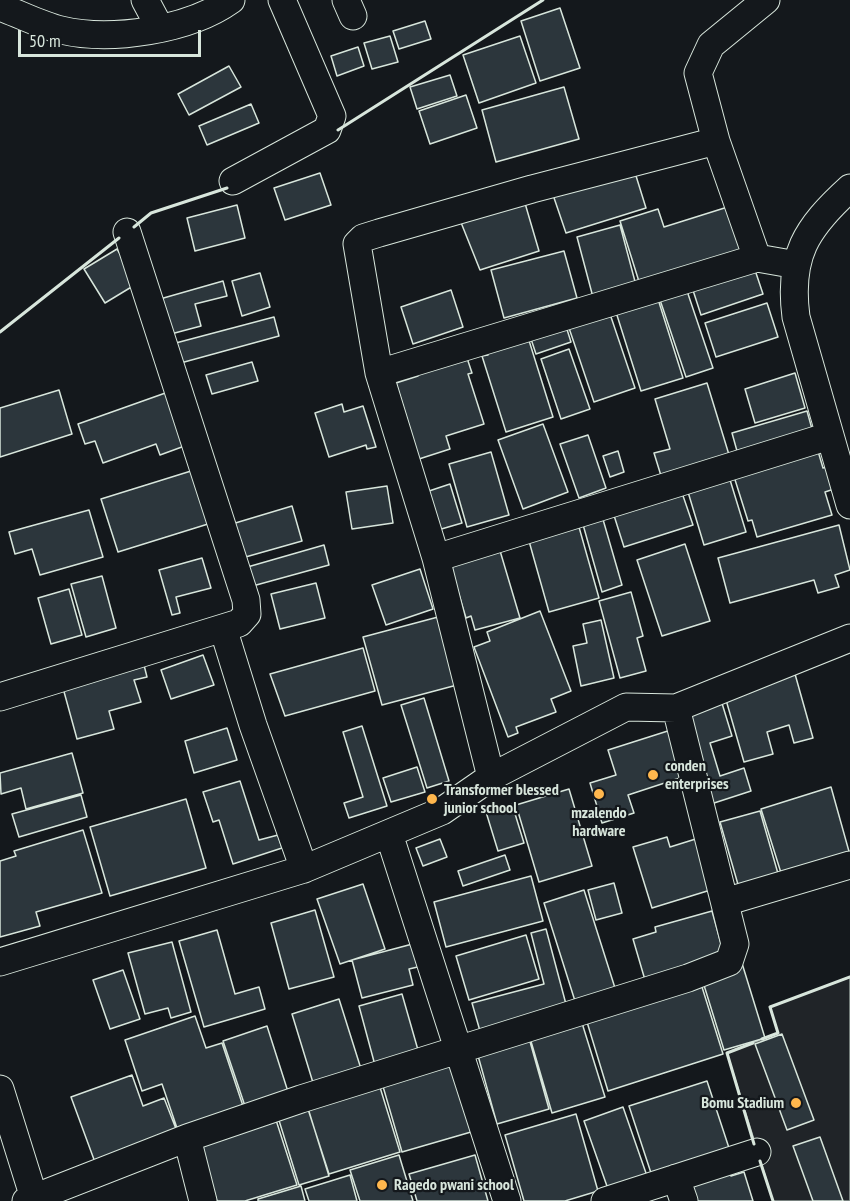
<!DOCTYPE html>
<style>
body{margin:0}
#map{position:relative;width:850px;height:1201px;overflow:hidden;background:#14181c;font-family:"PT Sans Narrow",sans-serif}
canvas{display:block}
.scale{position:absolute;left:18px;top:30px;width:183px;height:27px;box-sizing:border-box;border:3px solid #d8e6dc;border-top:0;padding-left:8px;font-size:18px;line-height:21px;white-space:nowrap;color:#d8e6dc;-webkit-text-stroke:4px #14181c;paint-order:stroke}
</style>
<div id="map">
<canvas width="850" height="1201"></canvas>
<div class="scale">50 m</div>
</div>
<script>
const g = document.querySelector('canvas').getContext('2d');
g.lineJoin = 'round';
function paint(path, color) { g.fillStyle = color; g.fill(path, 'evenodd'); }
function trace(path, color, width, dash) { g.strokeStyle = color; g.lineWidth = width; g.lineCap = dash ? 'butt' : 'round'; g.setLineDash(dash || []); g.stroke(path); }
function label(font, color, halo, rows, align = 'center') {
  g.font = font + ' "PT Sans Narrow",sans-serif'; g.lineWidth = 4.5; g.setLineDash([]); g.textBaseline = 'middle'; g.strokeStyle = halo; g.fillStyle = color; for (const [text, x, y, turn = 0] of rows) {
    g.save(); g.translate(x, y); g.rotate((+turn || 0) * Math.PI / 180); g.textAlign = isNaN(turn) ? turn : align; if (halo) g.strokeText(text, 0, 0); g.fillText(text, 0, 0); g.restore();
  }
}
const green = new Path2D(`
 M850,977V1201H773L727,1053L778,1033L770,1007Z`);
paint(green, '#202428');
trace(green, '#939e99', 1.5);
const building = new Path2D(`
 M560,8L580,68L540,81L521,21Z
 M425,21L431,39L399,49L393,31Z
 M390,36L398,62L372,69L364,43Z
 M520,36L536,83L479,103L463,55Z
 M358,47L364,66L337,76L331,56Z
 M229,66L241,87L189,115L178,94Z
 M450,75L457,96L417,109L410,87Z
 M564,87L579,139L496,162L482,110Z
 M466,95L477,128L430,144L419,111Z
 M251,104L259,123L207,145L199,126Z
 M632,163L646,208L566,233L551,189Z
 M320,173L331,205L285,220L274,188Z
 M522,193L539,251L480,270L458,215Z
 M237,205L245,238L195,251L187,218Z
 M734,205L750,254L641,288L620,221L658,209L664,227Z
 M620,225L637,289L594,301L577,237Z
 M117,249L138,283L105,303L84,269Z
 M564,251L577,298L504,318L491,270Z
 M752,261L763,294L701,315L690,281Z
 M260,273L270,307L242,316L232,281Z
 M223,281L227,296L195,304L201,326L171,334L160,299Z
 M685,285L713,368L686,377L658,294Z
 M451,290L463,327L413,344L401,307Z
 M657,296L683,378L641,391L615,309Z
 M767,303L778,337L716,357L705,323Z
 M610,314L635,388L594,402L569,328Z
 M274,317L279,336L177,364L172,344Z
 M563,317L571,342L536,354L528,330Z
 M526,331L553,417L506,432L482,356L488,355L484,344Z
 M569,349L590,409L561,419L541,359Z
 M465,352L472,373L468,374L484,424L446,436L450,449L419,459L396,383L418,376L416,368Z
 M252,362L258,381L212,394L206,375Z
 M795,373L805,408L755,423L745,389Z
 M707,383L730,458L662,479L654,453L670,449L655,399Z
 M59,390L72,434L0,457V408Z
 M171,391L190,444L160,455L156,444L103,463L95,441L85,444L78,424Z
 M342,404L344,412L363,406L376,447L367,449L366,445L329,457L315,413Z
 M807,411L812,429L737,451L732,433Z
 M543,424L568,492L523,509L498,440Z
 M588,435L606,488L579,498L560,444Z
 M815,441L823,468L827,467L834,489L825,492L832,515L757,537L752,520L748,521L731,467Z
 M618,451L624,472L610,477L603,456Z
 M491,452L509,515L467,527L449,464Z
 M727,470L746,532L704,545L685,482Z
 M191,471L208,524L118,552L101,499Z
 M450,484L462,523L438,530L426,492Z
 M679,484L693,525L624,547L611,506Z
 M387,486L393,523L352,529L346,492Z
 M292,506L302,541L242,558L232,524Z
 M89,510L103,557L40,575L32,549L15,554L9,532Z
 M602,516L622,585L602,592L582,521Z
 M577,520L599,598L549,612L527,534Z
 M839,525L850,570L835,575L839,587L818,593L814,580L730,603L718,558Z
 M498,544L520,618L475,630L471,616L466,618L448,558Z
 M685,544L710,621L662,636L637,560Z
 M324,545L329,565L249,587L244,568Z
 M202,558L211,588L176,597L180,613L172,615L159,570Z
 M420,569L433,609L386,625L372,585Z
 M102,576L116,628L86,637L71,584Z
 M316,583L325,618L280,629L271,594Z
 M69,589L82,635L51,644L38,598Z
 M631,592L643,636L637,638L646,671L620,678L599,601Z
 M540,611L571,691L551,699L556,712L516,727L518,733L508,737L474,647L490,641L487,632Z
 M438,617L457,685L382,705L363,637Z
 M601,620L614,678L581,686L573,646L587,643L583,624Z
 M363,648L375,691L285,716L270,674Z
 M203,655L214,685L171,699L161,670Z
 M144,665L147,677L134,680L141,702L109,711L114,729L77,739L63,688Z
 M795,674L813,738L794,743L789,725L767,732L773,754L744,762L724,693Z
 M424,698L449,781L427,788L401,705Z
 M721,700L732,736L710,743L720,776L744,768L751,791L711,804L682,713Z
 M362,726L387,806L349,818L344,803L363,797L343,732Z
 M227,728L237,760L194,773L185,741Z
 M674,729L689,775L628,795L634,813L602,823L590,783L616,775L608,750Z
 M72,753L83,793L26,809L21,788L1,794L0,773Z
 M417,767L425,792L391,802L383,778Z
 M240,781L259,840L278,835L282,848L233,864L219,820L213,822L203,792Z
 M831,787L850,855L782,876L761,809Z
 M569,789L592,866L539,882L516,805Z
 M81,795L87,817L19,837L12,814Z
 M186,799L206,868L110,896L90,827Z
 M512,804L524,843L498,851L486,812Z
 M760,811L779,877L739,888L720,822Z
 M83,830L102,893L36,912L40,926L0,937V861L16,856L14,851Z
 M667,837L670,847L702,837L717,888L652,908L633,847Z
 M440,839L447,857L423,866L416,848Z
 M505,855L510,870L463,886L458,871Z
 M531,876L543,921L446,947L434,902Z
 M614,883L622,913L596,920L588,890Z
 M363,884L385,949L340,964L317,899Z
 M584,890L615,988L575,1001L544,903Z
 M315,910L334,977L289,989L271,923Z
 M712,911L725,958L645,980L633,939L656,932L655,927Z
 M546,929L567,1008L480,1031L472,1003L544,984L531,933Z
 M217,930L235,994L259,987L265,1009L204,1027L179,941Z
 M526,935L539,979L469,1000L456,956Z
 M172,942L191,1012L171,1018L168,1008L145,1014L128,953Z
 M420,942L426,965L409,969L413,985L362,998L352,960Z
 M741,960L765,1038L724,1050L703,982Z
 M123,970L140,1019L110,1029L93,980Z
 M702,987L723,1054L608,1091L587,1022Z
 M402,994L420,1057L376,1069L359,1006Z
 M339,999L362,1072L314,1086L292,1014Z
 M195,1016L206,1048L222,1043L245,1112L179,1134L162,1084L142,1091L125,1040Z
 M582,1023L605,1097L552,1113L530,1038Z
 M267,1026L290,1098L247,1112L223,1041Z
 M782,1034L814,1120L787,1130L755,1044Z
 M529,1038L549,1109L497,1124L477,1052Z
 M451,1063L471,1132L402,1152L382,1083Z
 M132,1075L143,1106L164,1098L178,1134L96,1165L71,1097Z
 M707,1081L730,1151L652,1176L629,1106Z
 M379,1084L400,1152L329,1174L307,1106Z
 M307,1105L329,1176L299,1185L277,1114Z
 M623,1107L647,1176L608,1189L584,1121Z
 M576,1114L598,1191L565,1201H524L505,1135Z
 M276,1120L297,1185L245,1201H217L199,1144Z
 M820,1137L843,1201H813L793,1146Z
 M399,1155L413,1201H360L350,1170Z
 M475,1155L488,1201H417L409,1174Z
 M729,1168L731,1176L744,1172L753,1201H689L683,1182Z
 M350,1175L357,1201H309L305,1189Z
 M301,1186L305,1201H258V1199Z`);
paint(building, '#2c363c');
trace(building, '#d8e6dc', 1.5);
const minor = new Path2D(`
 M145,0L160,28
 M346,0L353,16
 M0,7C20,14 40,25 61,30C111,42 189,30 231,0
 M233,181L327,130L332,116L282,0
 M850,188C806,228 788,256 796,317L850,505
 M757,258L716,141L698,73L711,45L766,0
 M379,373L757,258L797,265
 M436,558L829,436
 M223,628L253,725L304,869
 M0,697L239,623L247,614L246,600L127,232
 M491,777L436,558L379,373L357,244L363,238L379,233L532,189L716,141
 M389,834L507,1201
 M725,902L850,865
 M0,962L304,869L442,811L491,777L626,707L676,708L850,638
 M0,1089L35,1201
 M187,1138L203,1201
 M676,1178L684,1201
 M26,1201L187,1138L301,1099L688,978L729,962L735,944L676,708
 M605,1201L757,1152`);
trace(minor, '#d8e6dc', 29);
trace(minor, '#14181c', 27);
trace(new Path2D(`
 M338,130L543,0
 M134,227L151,213L227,188
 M0,332L119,238
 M762,1039L778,1033L770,1007L850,977
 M753,1043L727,1053L754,1144
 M760,1161L773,1201`), '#d8e6dc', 3);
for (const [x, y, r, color] of [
 [653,775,6,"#ffb74d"],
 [599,794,6,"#ffb74d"],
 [432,799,6,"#ffb74d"],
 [796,1103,6,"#ffb74d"],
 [382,1185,6,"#ffb74d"]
]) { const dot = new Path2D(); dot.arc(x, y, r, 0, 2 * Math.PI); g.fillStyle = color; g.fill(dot); trace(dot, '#14181c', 2); }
label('bold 16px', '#d8e6dc', '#14181c', [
 ["conden",665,766],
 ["enterprises",665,784],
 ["Transformer blessed",444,790],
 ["junior school",444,808],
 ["mzalendo",599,813,"center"],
 ["hardware",599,831,"center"],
 ["Bomu Stadium",784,1103,"right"],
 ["Ragedo pwani school",394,1185]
], 'left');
</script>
